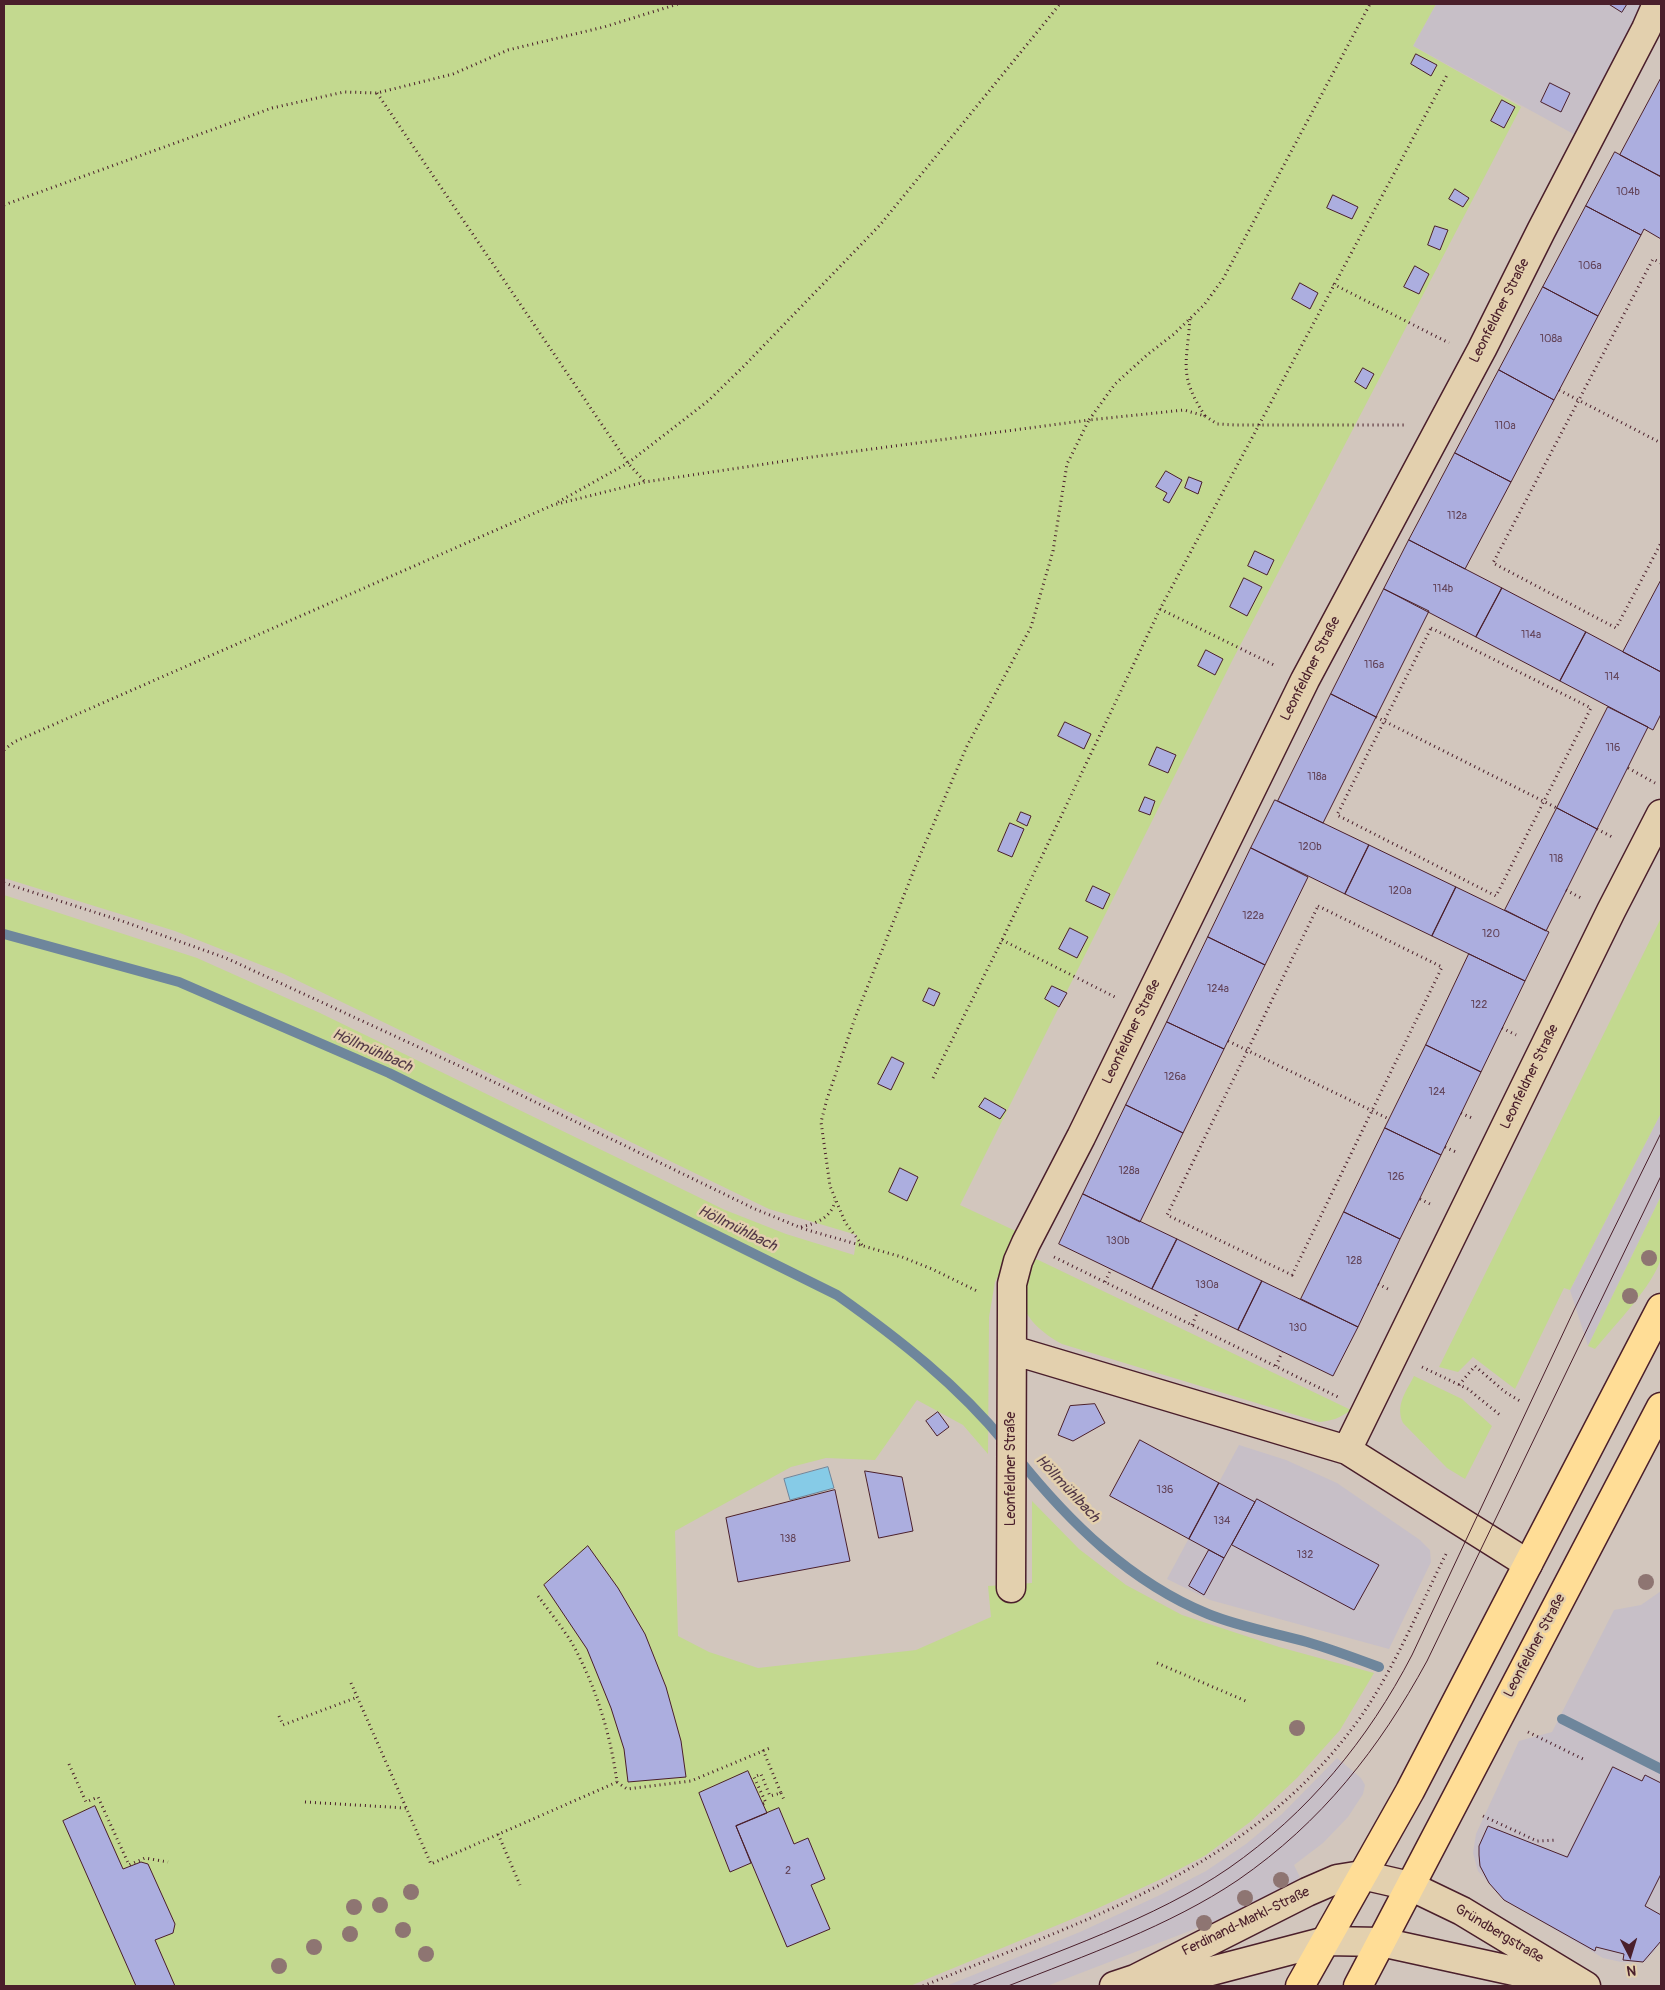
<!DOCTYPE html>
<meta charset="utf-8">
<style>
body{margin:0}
#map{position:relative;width:1665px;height:1990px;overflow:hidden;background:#d2c6bd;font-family:Pangolin,sans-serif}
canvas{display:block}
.frame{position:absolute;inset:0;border:5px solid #4a1f2b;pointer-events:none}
.north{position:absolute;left:1605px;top:1930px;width:50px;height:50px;-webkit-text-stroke:4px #e3d0ae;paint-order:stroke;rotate:175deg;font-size:14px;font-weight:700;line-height:20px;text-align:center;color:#4a1f2b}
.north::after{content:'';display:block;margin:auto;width:18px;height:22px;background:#4a1f2b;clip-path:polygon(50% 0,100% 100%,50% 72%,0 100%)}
</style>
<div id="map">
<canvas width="1665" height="1990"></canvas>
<div class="frame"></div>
<div class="north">N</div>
</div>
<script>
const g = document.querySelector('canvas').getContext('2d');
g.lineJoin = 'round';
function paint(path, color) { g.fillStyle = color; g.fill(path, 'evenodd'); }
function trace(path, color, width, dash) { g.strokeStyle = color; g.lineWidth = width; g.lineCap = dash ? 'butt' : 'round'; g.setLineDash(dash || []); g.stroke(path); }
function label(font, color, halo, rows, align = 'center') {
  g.font = font + ' Pangolin,sans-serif'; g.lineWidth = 5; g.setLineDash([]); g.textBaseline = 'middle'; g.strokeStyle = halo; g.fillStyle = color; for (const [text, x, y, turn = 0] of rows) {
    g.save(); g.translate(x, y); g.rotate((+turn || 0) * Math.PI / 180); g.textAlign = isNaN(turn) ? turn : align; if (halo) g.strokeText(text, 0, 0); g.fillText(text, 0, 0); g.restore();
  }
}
paint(new Path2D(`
 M1436,4H1646L1579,137L1413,46Z
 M1661,1113V1196L1588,1346L1570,1290Z
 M1239,1445L1286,1460L1337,1483L1420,1540L1430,1550L1431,1562L1389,1649L1210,1600L1167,1579Z
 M1661,1591V1943L1645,1962H1621L1603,1958L1503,1899L1478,1871L1473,1853L1476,1834L1519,1741L1552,1732L1614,1610L1641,1605Z
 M1337,1758L1361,1778L1365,1785L1363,1794L1348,1817L1323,1843L1294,1865L1300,1877L1283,1890L1213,1922L1047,1986H946L1080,1932L1160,1895L1206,1871L1246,1844L1282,1814Z`), '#c7bfc7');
paint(new Path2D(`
 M4,4H1436L1413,46L1521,107L1233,659L960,1205L1020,1233L995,1282L989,1317L988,1454L963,1425L917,1400L875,1460L826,1458L791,1467L675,1531L678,1636L709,1652L758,1668L916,1650L991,1617L988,1586L1032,1583V1501L1079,1549L1126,1585L1182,1615L1279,1647L1374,1673L1340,1730L1297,1778L1250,1822L1206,1855L1159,1880L1094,1910L910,1986H4V895L197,958L320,1013L725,1210L786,1234L854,1255L857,1235L769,1209L284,974L175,931L4,878Z
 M1661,918V1113L1570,1290L1564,1288L1515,1389L1473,1357L1458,1372L1439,1367Z
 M1661,1196C1661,1212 1665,1244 1661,1258C1654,1285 1613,1327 1595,1349L1588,1346Z
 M1030,1256L1351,1410C1340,1418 1332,1421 1319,1422L1062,1344C1045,1335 1021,1317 1022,1295C1022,1282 1027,1268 1030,1256Z
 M1414,1376L1462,1399L1492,1426L1465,1479L1447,1468L1403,1423C1395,1405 1406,1392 1414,1376Z`), '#c3d98f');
const water = new Path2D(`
 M828,1467L834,1488L790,1500L784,1479Z`);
paint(water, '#86cbe7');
trace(water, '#6e869c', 1);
trace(new Path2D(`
 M4,934L179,982L389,1073L837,1295C899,1339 958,1385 1006,1444
 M1017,1457C1069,1522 1130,1582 1208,1614C1240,1627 1275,1633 1307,1642C1331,1649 1355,1658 1379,1667
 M1562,1719L1661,1769`), '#6e869c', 10);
const building = new Path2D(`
 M1609,4H1627L1622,12Z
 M1416,54L1437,65L1431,76L1411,64Z
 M1661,78V173L1660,176L1620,155Z
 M1550,83L1570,93L1561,112L1541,102Z
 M1502,100L1515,107L1504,128L1491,121Z
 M1615,152L1661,177V239L1644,229L1641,235L1586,206Z
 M1455,189L1469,198L1463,207L1449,199Z
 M1333,195L1358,207L1352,219L1327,208Z
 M1586,206L1641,235L1598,316L1543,287Z
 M1435,226L1448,230L1440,250L1428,245Z
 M1415,266L1429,274L1419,294L1404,287Z
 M1300,283L1318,293L1310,309L1292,299Z
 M1543,287L1598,316L1554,400L1499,370Z
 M1363,368L1374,374L1366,389L1355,382Z
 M1499,370L1554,400L1511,482L1455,453Z
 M1455,453L1511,482L1465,569L1409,540Z
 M1166,471L1182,480L1169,503L1163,500L1167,493L1156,487Z
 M1189,477L1202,482L1198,494L1185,488Z
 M1409,540L1502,588L1476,637L1384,589Z
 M1255,551L1274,560L1267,575L1248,566Z
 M1244,578L1262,587L1247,616L1230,607Z
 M1661,580V672L1623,652Z
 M1502,588L1586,632L1560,681L1476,637Z
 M1384,589L1429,611L1376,717L1331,694Z
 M1586,632L1661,672V714L1653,730L1560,681Z
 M1206,650L1223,659L1215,675L1198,666Z
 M1331,694L1376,717L1323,823L1278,801Z
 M1608,707L1648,727L1597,829L1557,808Z
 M1065,722L1091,734L1084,749L1058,736Z
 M1157,747L1176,755L1168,773L1149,765Z
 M1145,797L1155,801L1150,815L1139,811Z
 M1275,800L1369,845L1345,894L1251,848Z
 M1557,808L1597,829L1546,931L1505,910Z
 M1021,812L1031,816L1027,826L1017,821Z
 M1010,823L1024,829L1012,857L998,851Z
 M1369,845L1456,887L1432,936L1345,894Z
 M1251,848L1308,877L1265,965L1208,937Z
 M1093,886L1110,894L1103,909L1086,901Z
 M1456,887L1549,932L1525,981L1432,936Z
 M1070,928L1088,937L1077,958L1059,949Z
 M1208,937L1265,965L1224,1049L1167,1022Z
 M1469,954L1525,981L1481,1072L1426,1045Z
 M1052,986L1067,993L1059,1007L1045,999Z
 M929,988L940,993L934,1006L923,1001Z
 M1167,1022L1224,1049L1183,1133L1126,1105Z
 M1426,1045L1481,1072L1441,1155L1385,1128Z
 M892,1057L904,1063L891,1090L878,1084Z
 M985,1098L1006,1110L1000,1119L979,1107Z
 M1126,1105L1183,1133L1140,1222L1083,1194Z
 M1385,1128L1441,1155L1400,1239L1344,1212Z
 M900,1168L918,1177L907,1201L889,1192Z
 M1083,1194L1177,1239L1152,1289L1059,1244Z
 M1344,1212L1400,1239L1358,1327L1301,1299Z
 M1177,1239L1262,1281L1238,1330L1152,1289Z
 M1262,1281L1358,1327L1333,1376L1238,1330Z
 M1095,1404L1105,1423L1073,1441L1058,1435L1070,1406Z
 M938,1412L949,1427L937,1436L926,1421Z
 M1140,1440L1219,1483L1189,1539L1110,1496Z
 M865,1471L902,1477L913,1531L879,1538Z
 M1219,1483L1255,1502L1224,1558L1189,1539Z
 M835,1490L850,1561L738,1582L726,1518Z
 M1257,1499L1379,1565L1354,1610L1232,1545Z
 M588,1546L618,1588L645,1634L666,1687L681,1741L686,1777L628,1782L624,1749L611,1708L587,1649L544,1585Z
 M1209,1550L1224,1558L1204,1595L1189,1586Z
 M1613,1767L1642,1781L1645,1775L1661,1783V1874L1645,1906L1661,1915V1941L1643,1962L1623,1960L1624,1954L1596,1947L1595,1951L1504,1900L1489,1883L1480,1866L1479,1855V1846L1488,1826L1567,1857Z
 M748,1771L767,1813L736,1826L751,1863L730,1872L699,1793Z
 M95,1806L123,1869L141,1862L148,1864L175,1924L173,1933L155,1940L175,1986H136L63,1821Z
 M779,1808L794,1844L808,1838L825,1879L811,1885L830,1929L787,1947L736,1826Z`);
paint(building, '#acaedf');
trace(building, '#4a1f2b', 1);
const minor = new Path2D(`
 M1012,1350L1347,1450L1528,1564
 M1347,1450L1611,911L1661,814
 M1011,1588L1012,1309V1284L1018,1261L1026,1243L1081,1137L1305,680L1482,349L1541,231L1646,29L1657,4`);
const tertiary = new Path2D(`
 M1144,1978L1196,1975L1326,1941L1381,1942L1514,1971L1567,1986
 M1114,1986L1135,1979L1307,1892L1337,1879L1362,1875L1410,1886L1462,1911L1586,1986`);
const primary = new Path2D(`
 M1300,1986L1410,1791L1661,1308
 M1358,1986L1661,1407`);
trace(minor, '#4a1f2b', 31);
trace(tertiary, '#4a1f2b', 31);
trace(primary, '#4a1f2b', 31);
trace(new Path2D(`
 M377,93L628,463L645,482
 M4,205L272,108L344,92L377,93L453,74L508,50L604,27L678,4
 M1661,263L1653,259L1493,563L1616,628L1661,543
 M1333,284L1449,343
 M1559,390L1661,443
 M1205,416L1217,424L1235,425H1404
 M558,502L628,463L708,401L743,367L880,225L1060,4
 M1160,609L1276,666
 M1431,628L1591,708L1496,896L1337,815Z
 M1376,717L1557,808
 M4,750L14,742L553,505L645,482L812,457L1089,420L1115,384L1147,355L1174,334L1204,305L1223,279L1370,4
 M1628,768L1655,783
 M1597,829L1614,838
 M4,883L122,921L226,958L492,1081L755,1209L804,1229L902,1257L932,1269L979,1292
 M1566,890L1581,898
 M1318,906L1442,967L1292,1275L1167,1215Z
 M1002,940L1115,997
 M1502,1028L1516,1035
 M1228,1041L1389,1119
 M933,1078L1002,940L1160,609L1447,75
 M1461,1113L1474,1119
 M1445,1147L1458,1153
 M1420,1199L1432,1205
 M801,1227C817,1223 831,1218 835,1201
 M862,1245L845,1222L830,1186L821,1122L827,1099L855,1018L918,860L967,746L1031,627L1053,551L1067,464L1089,420L1184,410L1205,416C1178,374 1187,365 1190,318
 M1054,1257L1338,1397
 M1105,1282L1111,1269
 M1378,1284L1390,1290
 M1192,1325L1198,1311
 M1276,1366L1282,1352
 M1422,1367L1468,1389L1500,1415
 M1459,1385L1475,1366L1505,1392L1520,1401
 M1157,1663L1248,1702
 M351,1683L431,1864L617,1782C610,1732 596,1687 572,1643C562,1627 549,1611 538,1596
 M279,1716L283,1725L358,1697
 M1528,1732L1585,1760
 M763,1750L781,1793L770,1796L761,1774L754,1777L766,1803L763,1804
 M69,1764L86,1802L98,1797L129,1865L145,1858L168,1862
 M617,1782L627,1789L691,1781L770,1748
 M781,1793L785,1802
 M305,1802L406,1808
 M1483,1816L1537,1841L1557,1840
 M498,1834L520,1885
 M923,1986C1087,1919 1255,1868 1362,1715C1396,1665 1419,1608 1446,1554`), '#4a1f2b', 3, [1, 4]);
trace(minor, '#e3d0ae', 28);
trace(tertiary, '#e3d0ae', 28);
trace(primary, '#ffdd96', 28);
trace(new Path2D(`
 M971,1986C1055,1952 1155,1919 1229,1868C1308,1813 1368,1740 1412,1655L1574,1310L1661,1133
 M1008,1986C1084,1956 1170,1926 1238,1880C1322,1822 1379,1749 1427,1661L1661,1176`), '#4a1f2b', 1);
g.fillStyle = '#8e7572';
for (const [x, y] of [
 [1649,1258],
 [1630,1296],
 [1646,1582],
 [1297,1728],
 [1281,1880],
 [411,1892],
 [1245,1898],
 [380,1905],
 [354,1907],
 [1204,1923],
 [403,1930],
 [350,1934],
 [314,1947],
 [426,1954],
 [279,1966]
]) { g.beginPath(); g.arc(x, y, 8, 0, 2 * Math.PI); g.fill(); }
label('11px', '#624358', null, [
 ["104b",1628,192],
 ["106a",1590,266],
 ["108a",1551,339],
 ["110a",1505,426],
 ["112a",1457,516],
 ["114b",1443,589],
 ["114a",1531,635],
 ["116a",1374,665],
 ["114",1612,677],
 ["116",1613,748],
 ["118a",1317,777],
 ["120b",1310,847],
 ["118",1556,859],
 ["120a",1400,891],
 ["122a",1253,916],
 ["120",1491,934],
 ["124a",1218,989],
 ["122",1479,1005],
 ["126a",1175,1077],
 ["124",1437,1092],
 ["128a",1129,1171],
 ["126",1396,1177],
 ["130b",1118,1241],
 ["128",1354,1261],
 ["130a",1207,1285],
 ["130",1298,1328],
 ["136",1165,1490],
 ["134",1222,1521],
 ["138",788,1539],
 ["132",1305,1555],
 ["2",788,1871]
]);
label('14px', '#4a1f2b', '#e3d0ae', [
 ["Leonfeldner Straße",1500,311,-63],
 ["Leonfeldner Straße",1311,669,-63],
 ["Leonfeldner Straße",1132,1032,-64],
 ["Leonfeldner Straße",1530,1077,-64],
 ["Leonfeldner Straße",1011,1469,-90],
 ["Leonfeldner Straße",1535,1646,-62],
 ["Ferdinand-Markl-Straße",1246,1922,-26],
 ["Gründbergstraße",1499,1934,31]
]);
label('italic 15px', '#533947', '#e3d0ae', [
 ["Höllmühlbach",372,1051,24],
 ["Höllmühlbach",737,1229,26],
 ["Höllmühlbach",1067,1489,47]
]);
</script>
